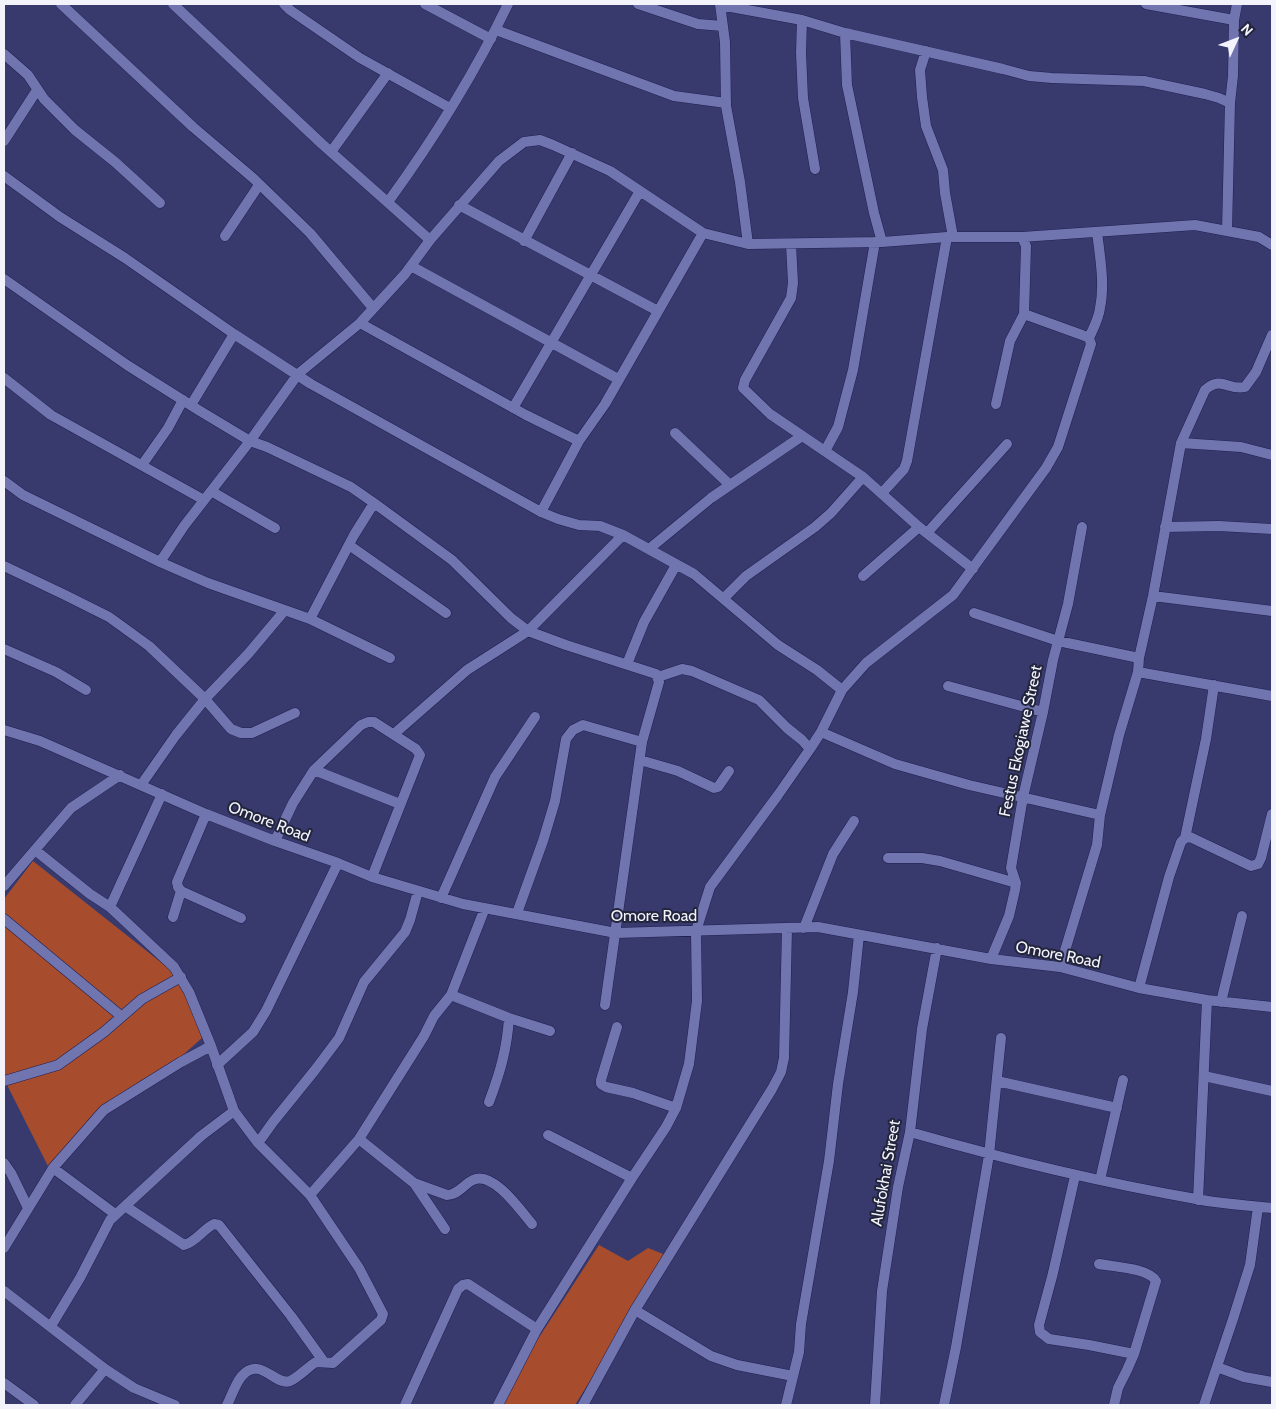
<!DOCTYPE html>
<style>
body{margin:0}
#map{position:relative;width:1276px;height:1409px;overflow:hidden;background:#383a6e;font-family:Cabin,sans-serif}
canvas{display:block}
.frame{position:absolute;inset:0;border:5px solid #f3f4fb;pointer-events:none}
.north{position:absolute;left:1211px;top:15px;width:50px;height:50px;-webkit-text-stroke:4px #23253d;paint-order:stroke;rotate:47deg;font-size:14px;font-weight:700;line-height:20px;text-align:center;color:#f3f4fb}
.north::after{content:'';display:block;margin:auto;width:18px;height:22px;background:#f3f4fb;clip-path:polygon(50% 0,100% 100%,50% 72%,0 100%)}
</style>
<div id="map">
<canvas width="1276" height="1409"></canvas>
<div class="frame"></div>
<div class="north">N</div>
</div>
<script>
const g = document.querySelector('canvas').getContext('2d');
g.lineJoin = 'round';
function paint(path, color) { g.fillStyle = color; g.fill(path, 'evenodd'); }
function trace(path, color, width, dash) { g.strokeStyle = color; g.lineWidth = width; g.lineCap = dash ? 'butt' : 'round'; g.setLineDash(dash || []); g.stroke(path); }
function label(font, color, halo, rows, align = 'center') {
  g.font = font + ' Cabin,sans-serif'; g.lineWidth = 4; g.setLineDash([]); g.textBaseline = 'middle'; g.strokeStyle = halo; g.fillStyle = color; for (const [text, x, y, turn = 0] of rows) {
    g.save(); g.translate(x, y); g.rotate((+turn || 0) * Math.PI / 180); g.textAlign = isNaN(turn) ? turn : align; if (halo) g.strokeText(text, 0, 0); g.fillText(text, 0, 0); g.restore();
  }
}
paint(new Path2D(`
 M33,861L177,975L202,1038L184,1054L105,1110L50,1170L4,1079V899Z
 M599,1245L628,1261L648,1248L668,1256L575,1405H495Z`), '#a74d2d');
const minor = new Path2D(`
 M61,4L193,127L253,178L310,233L373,308
 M173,4L322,144L430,240
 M284,4L290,10L360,58L450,108
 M425,4L491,39
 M638,4L698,24L723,26
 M720,4L725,42L726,106L740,182L748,244
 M1146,4L1234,20
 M720,5L802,20L845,33L1003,69L1029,76L1052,78L1144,81L1205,94L1219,98L1230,103
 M802,20L801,53L803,98L815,169
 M496,30L674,96L726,103
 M845,33L847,85L874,213L882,242
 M926,51L920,70L922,97L926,126L943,170L945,193L953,237
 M4,54L28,75L44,99L75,130L115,162L160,203
 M4,141L37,90
 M331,152L388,73
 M4,176L60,217L125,258L234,334L311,384L541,512L558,519L579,525L600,526L623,535L694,574L778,645L817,670L842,690
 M388,202C433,140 475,73 508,4
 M459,205L658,311
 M1227,231L1230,103L1233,76L1234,20L1237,4
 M225,236L259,185
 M524,241L572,153
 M791,244L793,283L791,298L745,380L743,388L770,414L863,477L919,527L973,569
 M411,266L618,379
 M4,279L127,365L200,411L250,441L267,447L351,487L374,503L452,560L511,618L528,631L566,645L656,674L659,682L642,742L605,1005
 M360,323L526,415L579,441
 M1089,338C1093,329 1099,318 1100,308C1105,284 1100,257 1097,232
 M4,378L51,415L204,500
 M996,404L1010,341L1024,314L1026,246L1022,237
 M191,405L234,334
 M513,408L640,191
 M675,433L730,485
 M1181,443L1241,447L1272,455
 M825,451L838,427L853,370L875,242
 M142,465L168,428L183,400
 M4,481L23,495L160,562L208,583L310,619L390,658
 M211,491L275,528
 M882,493L904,469L907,461L947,237
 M541,512L579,441L605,404L703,233
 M1165,527L1219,526L1272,529
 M927,533L1007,444
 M349,545L446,613
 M649,549L711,498L802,436
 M160,562L184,526L250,441L298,374L360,323L405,274L430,240L499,161L524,142L540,140L553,145L610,171L703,233L748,244L882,242L947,237H1022L1195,225L1259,237L1272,245
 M4,566L65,595L109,617L149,646L205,699L231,729L241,733H252L295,713
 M863,576L919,527
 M1153,596L1272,611
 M724,598L746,576L815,527L831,513L863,477
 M974,613L1058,641L1139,658
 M310,619L354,535L374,503
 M4,649L56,672L86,690
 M627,664L644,622L676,565
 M1138,672L1272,696
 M658,677L682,669L692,671L759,700L787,728L802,740L810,749
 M948,686L1043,712
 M4,730L40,741L206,814L275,841L338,863L372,877L463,904L616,933L818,927L991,959L1060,967L1139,988L1207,1000L1272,1007
 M821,732L895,764L969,785L1100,815
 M394,734L467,670L528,631L623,535
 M640,760L678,771L714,788L718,787L729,771
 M314,770L400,804
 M141,785L176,735L205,699L248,654L285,610
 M206,814L177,882L178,887L181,891L241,918
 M1185,838L1206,739L1214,685
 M275,841L293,803L314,770L361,725L368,722H374L416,749L420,755L372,877
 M35,850L90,894L110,907L174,967L189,992L211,1046L234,1111L258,1143L310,1195L359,1268L383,1314L381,1320L333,1363L316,1362C309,1366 298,1378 290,1381C275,1387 260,1354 241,1377C235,1385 231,1397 227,1405
 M888,858H922L940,861L1016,883
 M4,886L71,808L120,775
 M441,898L495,777L535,717
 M110,907L162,794
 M517,913L543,841L555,801L566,739L573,730L583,725L642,742
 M173,917L181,891
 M4,919L121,1016
 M804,928L833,854L854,821
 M991,959L1009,916L1015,890L1016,883L1011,868L1023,797L1043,712L1053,660L1068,604L1082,527
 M1060,967L1097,845L1100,815L1119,735L1138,672L1139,658L1153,596L1181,443L1205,390C1222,375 1228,391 1245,387L1256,372L1272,335
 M1139,988L1169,877L1181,842L1185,838L1190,837L1251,866L1258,864L1261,858L1272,814
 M451,995L509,1018L550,1031
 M1221,1002L1242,916
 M617,1027L601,1080V1084L606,1087L633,1093L676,1108
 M217,1065L253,1032L266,1011L338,863
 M1204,1076L1272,1091
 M4,1081L58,1065L104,1032L142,999L181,977
 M997,1081L1117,1108
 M489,1102C500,1073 507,1049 509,1018
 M910,1132C1004,1159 1099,1182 1196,1199C1221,1204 1247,1205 1272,1208
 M548,1135L632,1178
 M359,1139L414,1183L447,1195C458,1195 464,1184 473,1180C493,1170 521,1211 532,1224
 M258,1143L273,1122L315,1070L339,1038L364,982L405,932L410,920L418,891
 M4,1163L11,1173L28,1208
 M53,1168L104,1110L181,1062L211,1046
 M1075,1176L1053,1273L1039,1325L1040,1332L1049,1339L1089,1345L1134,1354
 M1100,1180L1123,1080
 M414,1183L445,1229
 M310,1195L359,1139L424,1036L434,1016L451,995L485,908
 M1198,1200L1207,1000
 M125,1206L184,1245C196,1242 203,1229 214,1224L219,1225L291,1316L324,1362
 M4,1248L53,1168L115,1214
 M1099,1264C1114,1267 1149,1268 1156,1281L1134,1354L1127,1370L1118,1388L1114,1405
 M4,1291L105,1369L134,1388L175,1405
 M635,1310L711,1356L737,1365L793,1376
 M51,1326L80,1278L110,1220L201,1136L234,1111
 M1217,1367L1244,1377L1272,1382
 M4,1383L34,1405
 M75,1405L105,1369
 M405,1405L458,1289L463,1285L468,1284L537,1329
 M498,1405L537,1329L632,1178L666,1127L676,1108L689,1064L697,1001L696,931L710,887L778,795L810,749L821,732L842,690L866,663L953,595L1046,468L1058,447L1091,344L1089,338L1082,335L1024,314
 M583,1405L635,1310L772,1089L781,1072L784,1058L787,929
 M786,1405L799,1352L801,1324L829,1161L838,1084L853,992L859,935
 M875,1405L882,1291L898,1187L910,1132L922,1029L937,948
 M944,1405L956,1347L989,1155L1001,1038
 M1204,1405L1233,1319L1250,1265L1258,1207`);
trace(minor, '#201f51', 11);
trace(minor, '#7175af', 10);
label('16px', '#f3f4fb', '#23253d', [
 ["Festus Ekogiawe Street",1021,741,-78],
 ["Omore Road",269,822,21],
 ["Omore Road",654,916],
 ["Omore Road",1058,955,11],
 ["Alufokhai Street",886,1173,-80]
]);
</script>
